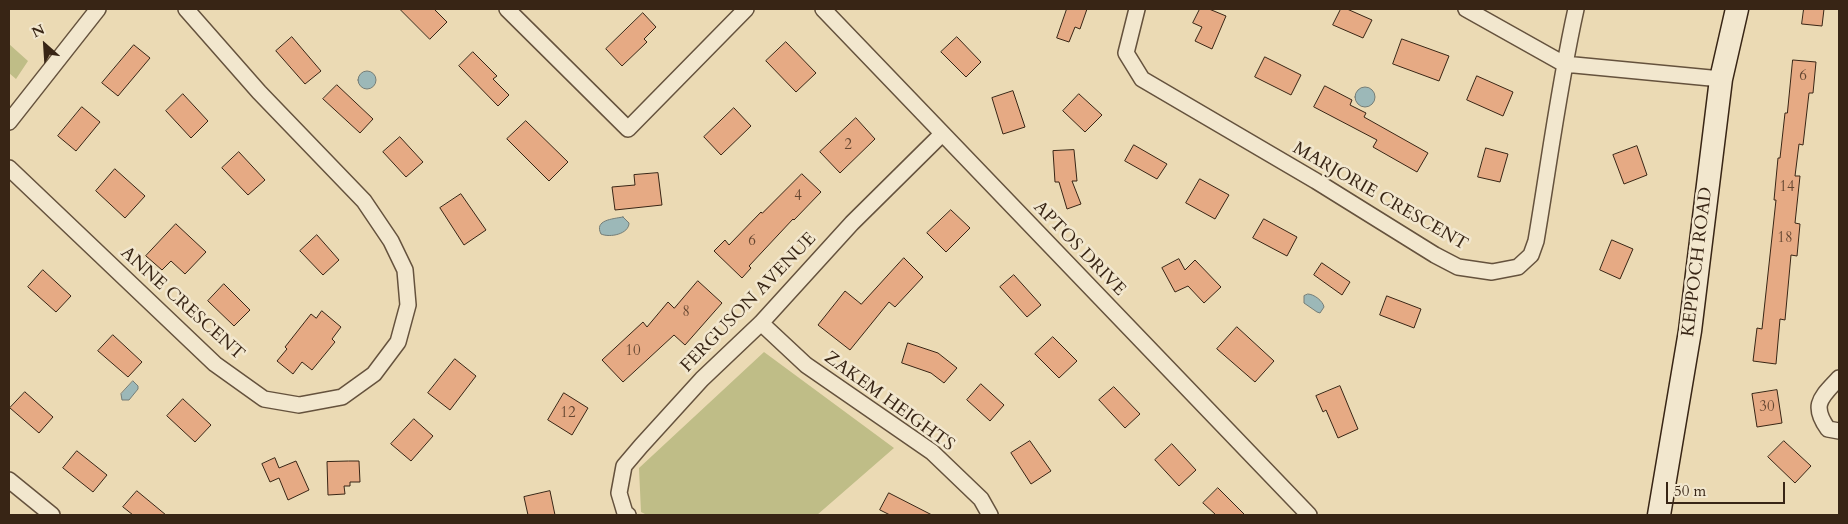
<!DOCTYPE html>
<style>
body{margin:0}
#map{position:relative;width:1848px;height:524px;overflow:hidden;background:#ebdab4;font-family:Cardo,serif}
canvas{display:block}
.frame{position:absolute;inset:0;border:10px solid #382515;pointer-events:none}
.north{position:absolute;left:20px;top:20px;width:50px;height:50px;-webkit-text-stroke:4px #f2e7ce;paint-order:stroke;rotate:334deg;font-size:14px;font-weight:700;line-height:20px;text-align:center;color:#382515}
.north::after{content:'';display:block;margin:auto;width:18px;height:22px;background:#382515;clip-path:polygon(50% 0,100% 100%,50% 72%,0 100%)}
.scale{position:absolute;left:1666px;top:482px;width:119px;height:22px;box-sizing:border-box;border:2px solid #382515;border-top:0;padding-left:6px;font-size:15px;line-height:18px;white-space:nowrap;color:#382515;-webkit-text-stroke:4px #f2e7ce;paint-order:stroke}
</style>
<div id="map">
<canvas width="1848" height="524"></canvas>
<div class="frame"></div>
<div class="north">N</div>
<div class="scale">50 m</div>
</div>
<script>
const g = document.querySelector('canvas').getContext('2d');
g.lineJoin = 'round';
function paint(path, color) { g.fillStyle = color; g.fill(path, 'evenodd'); }
function trace(path, color, width, dash) { g.strokeStyle = color; g.lineWidth = width; g.lineCap = dash ? 'butt' : 'round'; g.setLineDash(dash || []); g.stroke(path); }
function label(font, color, halo, rows, align = 'center') {
  g.font = font + ' Cardo,serif'; g.lineWidth = 5; g.setLineDash([]); g.textBaseline = 'middle'; g.strokeStyle = halo; g.fillStyle = color; for (const [text, x, y, turn = 0] of rows) {
    g.save(); g.translate(x, y); g.rotate((+turn || 0) * Math.PI / 180); g.textAlign = isNaN(turn) ? turn : align; if (halo) g.strokeText(text, 0, 0); g.fillText(text, 0, 0); g.restore();
  }
}
paint(new Path2D(`
 M9,44L28,61L16,79L9,73Z
 M764,352L894,448L817,515H647L641,512L639,468Z`), '#bfbd87');
const water = new Path2D(`
 M358 80a9 9 0 1 1 18 0a9 9 0 1 1-18 0Z
 M1355 97a10 10 0 1 1 20 0a10 10 0 1 1-20 0Z
 M623,217L629,223C629,234 610,238 601,234C594,220 612,219 623,217Z
 M1308,294C1314,294 1323,301 1324,307L1320,313L1317,312L1304,303V296Z
 M133,381L138,386V389L129,400H122L121,394Z`);
paint(water, '#9cb8b8');
trace(water, '#747d77', 1);
const building = new Path2D(`
 M400,9H434L447,22L430,39Z
 M1067,9H1087L1080,29L1075,27L1069,42L1057,38Z
 M1200,9H1209L1226,16L1212,49L1195,41L1202,27L1193,23Z
 M1341,9H1347L1372,20L1363,38L1333,25Z
 M1804,9H1824L1822,26L1802,24Z
 M643,13L656,27L644,39L647,42L622,66L606,49Z
 M292,37L321,71L305,84L276,51Z
 M957,37L981,62L966,77L941,52Z
 M1402,39L1449,56L1439,81L1393,64Z
 M786,42L816,73L796,92L766,61Z
 M134,45L150,58L118,96L102,83Z
 M473,52L497,76L493,79L509,95L498,106L459,66Z
 M1265,57L1301,75L1291,95L1255,77Z
 M1793,60L1816,62L1813,93H1809L1803,145L1799,144L1795,176H1800L1795,223L1800,224L1797,256L1791,255L1785,320L1780,319L1776,364L1753,361L1757,328L1762,329L1776,200H1774L1778,158H1780L1785,113H1787Z
 M1477,76L1513,92L1503,116L1467,100Z
 M337,85L373,119L360,133L323,99Z
 M1325,86L1352,100L1350,105L1366,113L1364,117L1428,153L1417,172L1373,147L1377,140L1314,107Z
 M1013,91L1025,127L1003,134L992,98Z
 M183,94L208,121L191,138L166,111Z
 M1079,94L1102,115L1085,132L1063,111Z
 M82,107L100,122L76,151L58,136Z
 M734,108L751,126L721,155L704,137Z
 M856,118L875,139L840,173L820,152Z
 M526,121L568,162L549,181L507,139Z
 M400,137L423,162L406,177L383,152Z
 M1134,145L1167,164L1157,179L1125,161Z
 M1637,146L1647,175L1624,184L1613,155Z
 M1486,148L1508,154L1500,182L1478,177Z
 M1074,150L1077,181H1072L1081,204L1067,209L1059,182H1055L1053,151Z
 M239,152L265,180L248,195L222,168Z
 M115,169L145,196L125,218L96,191Z
 M658,173L662,205L615,210L612,187L635,185L634,175Z
 M802,174L821,192L794,220L793,219L749,266L751,268L742,278L714,251L725,240L729,245L761,212L762,213Z
 M1200,179L1229,195L1215,219L1186,203Z
 M461,194L486,230L464,245L440,208Z
 M951,210L970,228L946,252L927,233Z
 M1264,219L1297,237L1287,256L1253,238Z
 M176,224L206,252L185,274L171,261L162,270L146,256Z
 M317,235L339,260L323,275L300,251Z
 M1612,240L1633,249L1620,279L1600,270Z
 M904,258L923,277L895,307L889,302L850,350L818,325L845,291L861,304Z
 M1179,259L1185,270L1195,260L1221,287L1204,303L1188,286L1175,292L1162,268Z
 M1322,263L1350,282L1342,295L1314,275Z
 M43,270L71,296L56,312L28,287Z
 M1014,275L1041,305L1027,317L1000,287Z
 M698,281L722,303L685,345L674,335L623,382L602,360L643,322L647,327L668,302L674,308Z
 M224,284L250,310L234,326L208,301Z
 M1387,296L1421,309L1414,328L1380,315Z
 M322,311L341,327L332,339L335,342L312,370L302,362L293,374L277,361L287,349L285,347L311,314L316,318Z
 M1237,327L1274,361L1255,382L1217,349Z
 M113,335L142,362L128,377L98,351Z
 M1053,337L1077,361L1059,378L1035,354Z
 M908,343L938,353L957,368L944,383L931,373L902,363Z
 M455,359L476,376L450,410L428,393Z
 M981,384L1004,405L990,421L967,400Z
 M1340,386L1358,429L1338,438L1326,410L1323,412L1316,396Z
 M1114,387L1140,414L1125,428L1099,400Z
 M1777,390L1782,423L1757,427L1752,394Z
 M25,392L53,417L39,433L10,408Z
 M564,393L588,408L572,435L548,420Z
 M183,399L211,425L195,442L167,416Z
 M414,419L433,436L411,461L391,444Z
 M1030,441L1051,471L1031,484L1011,453Z
 M1784,441L1811,466L1795,483L1768,457Z
 M1172,444L1196,470L1179,486L1155,460Z
 M77,451L107,475L93,492L63,468Z
 M275,458L279,468L296,461L309,490L288,500L279,478L270,482L262,464Z
 M349,461H359L360,482H350V486H344L345,494L328,495L327,462Z
 M1218,488L1245,515H1216L1203,503Z
 M137,491L166,515H133L123,507Z
 M550,491L555,515H528L524,497Z
 M889,493L932,515H890L880,510Z`);
paint(building, '#e6aa84');
trace(building, '#382515', 1);
const street = new Path2D(`
 M507,9L628,129L746,9
 M823,9L1309,515
 M1137,9L1126,53L1142,79L1316,181L1435,255L1458,267L1492,272L1518,267L1531,255L1536,241C1549,164 1559,85 1576,9
 M1466,9L1564,64L1721,79
 M9,122L98,9
 M9,168L215,364L264,399L299,405L342,397L374,374L398,342L408,305L405,270L391,241L364,201L259,92L186,9
 M761,323L806,365L932,452L981,499L990,515
 M1839,378C1822,397 1810,404 1828,429L1839,431
 M9,480L52,515
 M628,515L625,513L619,493L624,466L641,446L702,379L761,323L852,223L942,134`);
const secondary = new Path2D(`
 M1659,515L1690,331L1721,79L1737,9`);
trace(street, '#65523d', 18);
trace(secondary, '#382515', 25);
trace(street, '#f2e7ce', 15);
trace(secondary, '#f2e7ce', 22);
label('15px', '#644631', null, [
 ["6",1803,77],
 ["2",848,146],
 ["14",1787,188],
 ["4",798,197],
 ["18",1785,239],
 ["6",752,242],
 ["8",686,313],
 ["10",633,352],
 ["30",1767,408],
 ["12",568,414]
]);
label('18px', '#382515', '#f2e7ce', [
 ["MARJORIE CRESCENT",1380,197,30],
 ["APTOS DRIVE",1079,249,46],
 ["KEPPOCH ROAD",1698,262,-83],
 ["FERGUSON AVENUE",749,303,-46],
 ["ANNE CRESCENT",182,304,42],
 ["ZAKEM HEIGHTS",889,402,36]
]);
</script>
